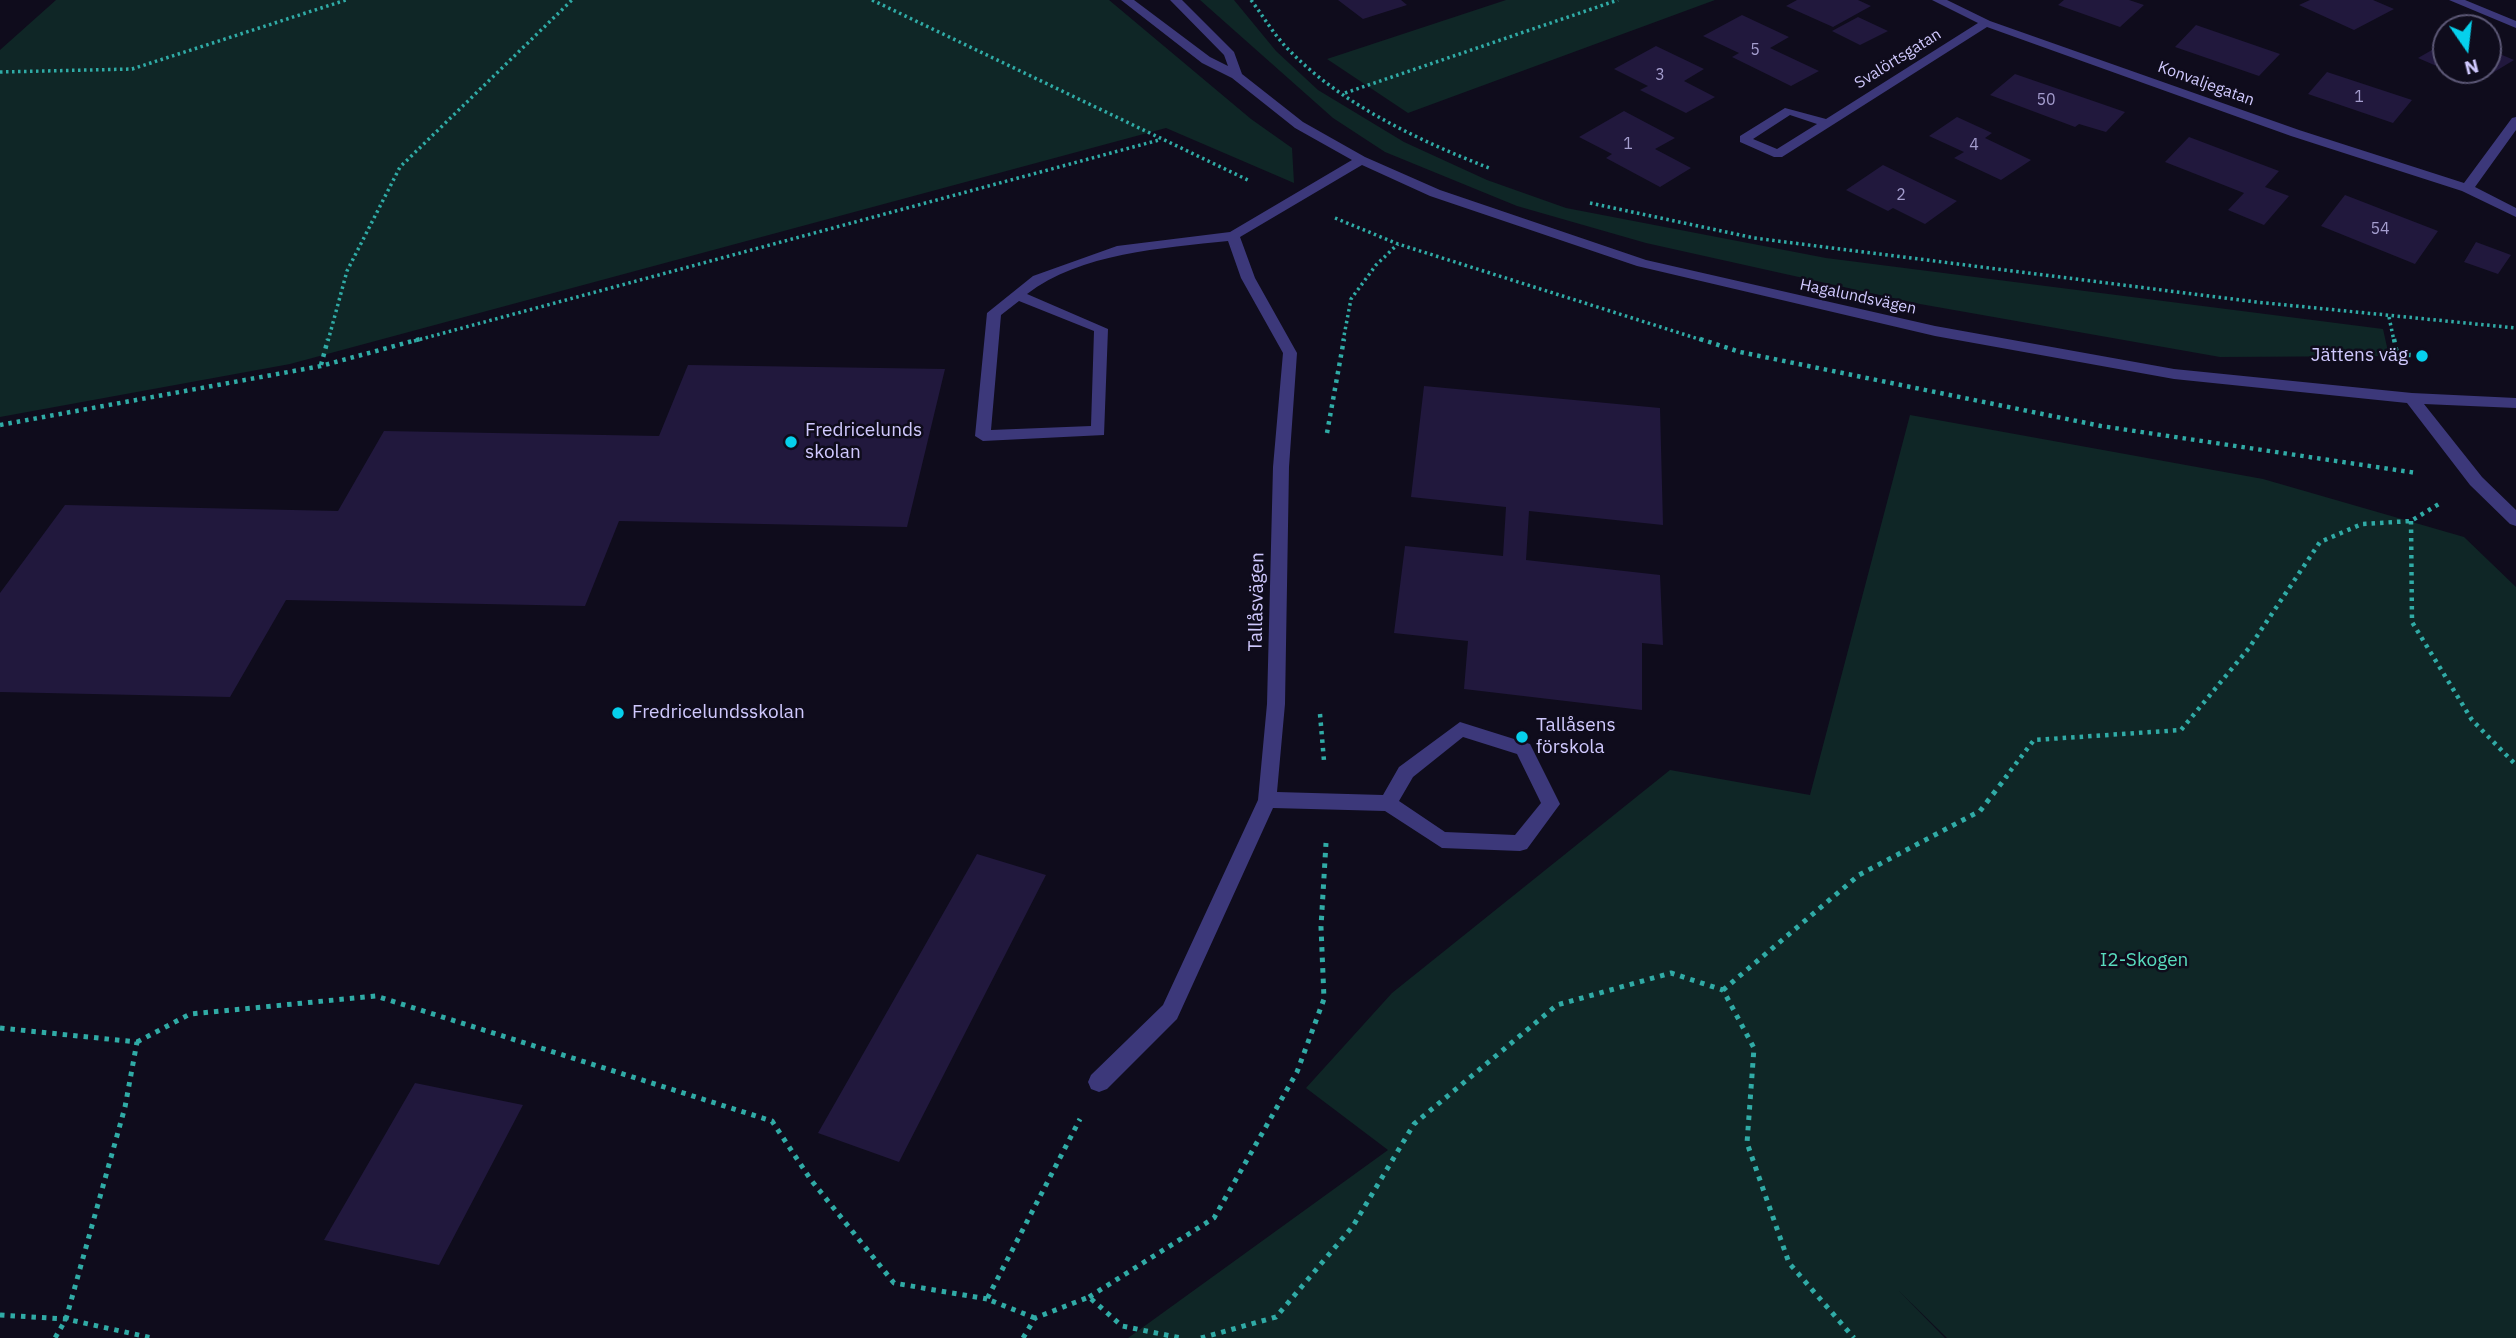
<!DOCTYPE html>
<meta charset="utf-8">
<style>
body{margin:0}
#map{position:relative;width:2516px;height:1338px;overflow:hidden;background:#0f0c1c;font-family:"IBM Plex Sans",sans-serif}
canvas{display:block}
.north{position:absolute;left:2432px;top:14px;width:70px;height:70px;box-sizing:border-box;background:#0f0c1c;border:2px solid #5c5876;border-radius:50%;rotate:166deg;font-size:19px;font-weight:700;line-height:28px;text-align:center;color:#d0c9fe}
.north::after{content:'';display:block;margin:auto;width:24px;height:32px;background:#06d0ec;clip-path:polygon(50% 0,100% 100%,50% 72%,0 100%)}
</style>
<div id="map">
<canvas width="2516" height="1338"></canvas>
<div class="north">N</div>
</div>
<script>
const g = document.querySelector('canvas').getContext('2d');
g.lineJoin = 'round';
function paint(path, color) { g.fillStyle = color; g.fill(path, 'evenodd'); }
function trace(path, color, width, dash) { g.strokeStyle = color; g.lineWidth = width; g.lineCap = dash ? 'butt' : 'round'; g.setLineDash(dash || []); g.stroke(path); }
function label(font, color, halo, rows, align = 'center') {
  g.font = font + ' "IBM Plex Sans",sans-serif'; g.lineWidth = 5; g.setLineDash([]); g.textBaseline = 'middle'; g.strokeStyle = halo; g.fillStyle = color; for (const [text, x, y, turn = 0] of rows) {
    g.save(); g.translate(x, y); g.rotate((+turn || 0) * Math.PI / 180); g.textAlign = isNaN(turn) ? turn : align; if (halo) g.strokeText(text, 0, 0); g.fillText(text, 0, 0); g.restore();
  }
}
paint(new Path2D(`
 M56,0H1109L1251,119L1292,148L1294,183L1166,128L290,364L0,417V50Z
 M1200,0H1234L1276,51L1318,90L1404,142L1487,180L1566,208L1826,258L2383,329L2389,356L2220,357L1920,304L1646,243L1517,206L1385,152L1333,118Z
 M1506,0H1715L1408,113L1327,59Z
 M1910,415L2263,479L2464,537L2516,587V1338H1947L1898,1290L1945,1338H1128L1388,1150L1306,1088L1392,993L1670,770L1810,795Z`), '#0f2626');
paint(new Path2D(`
 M1338,0H1401L1407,5L1363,19Z
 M1797,0H1858L1871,6L1833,27L1786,6Z
 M2064,0H2129L2144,5L2120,27L2058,5Z
 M2310,0H2373L2394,9L2354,30L2299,5Z
 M1742,15L1789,37L1770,48L1819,71L1791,86L1732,57L1739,53L1703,36Z
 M1858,17L1888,31L1860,45L1832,31Z
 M2196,25L2280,54L2259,76L2175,47Z
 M2446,42V70H2488V49L2514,60L2476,83L2418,58Z
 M1656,46L1704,69L1684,81L1715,97L1686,113L1640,90L1648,86L1614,69Z
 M2327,72L2412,100L2393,123L2308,94Z
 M2015,74L2102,104L2125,112L2106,132L2079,124L2075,127L1990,95Z
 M1624,111L1675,138L1655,149L1691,168L1660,187L1606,158L1612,154L1579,137Z
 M1957,117L1992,133L1985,138L2031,160L2001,180L1954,158L1964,152L1929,136Z
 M2189,137L2279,171L2265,187L2289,196L2264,225L2228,210L2244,193L2165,162Z
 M1883,165L1957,201L1925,224L1893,208L1888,211L1846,190Z
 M2345,195L2438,231L2415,264L2321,226Z
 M2476,242L2511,255L2498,274L2464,262Z
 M688,365L945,369L907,527L619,521L585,606L286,600L230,697L0,692V593L65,505L338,511L384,431L659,436Z
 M1424,386L1660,408L1663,525L1529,511L1526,560L1660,575L1663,645L1642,643V710L1464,689L1468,641L1394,633L1405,546L1503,556L1506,507L1411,497Z
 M977,854L1046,875L899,1162L818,1133Z
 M415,1083L523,1105L439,1265L324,1240Z`), '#21183d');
trace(new Path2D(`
 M872,0L1250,181
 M1251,0C1263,16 1273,33 1286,47C1340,104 1418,140 1489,168
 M0,72L132,69L346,0
 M1345,93L1618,0
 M1590,203L1754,238L2256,302L2516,328
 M1335,218L1398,244L1705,341
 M2389,317L2394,341
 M328,341L347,271L400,167L572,0
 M414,341L1159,140
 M1343,341L1351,299L1376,265L1398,244`), '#30aba6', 3.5, [2.5, 3.5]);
trace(new Path2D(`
 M1700,339L1740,352L2101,426L2417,473
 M2394,339L2397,354L2422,356
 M321,365L328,339
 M0,425L321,366L420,339
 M1327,433L1344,339
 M2411,521L2412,622L2472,720L2516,765
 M1320,714L1324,761
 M2005,778L2034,740L2181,730L2249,648L2320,542L2362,524L2411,521L2442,502`), '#30aba6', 4.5, [3.5, 5]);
trace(new Path2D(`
 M1723,990L1859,875L1980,811L2007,776
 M0,1028L137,1042L125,1107L66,1319L55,1338
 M137,1042L190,1014L376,996L772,1121L811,1180L894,1283L987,1299
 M1089,1297L1214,1218L1297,1072L1324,999L1321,927L1326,843
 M0,1315L66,1319L152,1338
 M1035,1318L987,1299L1080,1119
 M1023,1338L1035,1318L1089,1297L1122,1326L1181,1338
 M1201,1338L1276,1317L1353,1226L1414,1124L1557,1005L1671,973L1723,990L1754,1048L1747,1143L1789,1263L1854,1338`), '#30aba6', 5, [4.5, 6]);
paint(new Path2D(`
 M1121,0H1134L1210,57L1228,66L1224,55L1170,0H1182L1234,52L1242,74L1303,122L1365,157L1440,190L1646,260L1935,326L2174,369L2412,393L2516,398V408L2424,404L2482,477L2516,510V526L2510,524L2470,485L2407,403L2174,379L1935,336L1637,266L1430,196L1362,165L1240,237L1255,278L1297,353L1289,467L1285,704L1277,792L1383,795L1399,767L1460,722L1530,744L1560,804L1527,849L1520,851L1442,848L1385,811L1273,808L1177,1019L1107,1089L1099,1092L1091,1089L1088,1082L1091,1075L1163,1005L1258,800L1267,704L1273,467L1283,353L1241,278L1228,241C1163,248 1080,253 1027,294L1108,329L1104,435L983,441L975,436L987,313L1033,276L1117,246L1230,232L1352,160L1295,128L1232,78L1202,63ZM1019,301L1094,331L1091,426L991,430L1001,315ZM1463,737L1517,754L1541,803L1515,835L1445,832L1399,801L1413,777Z
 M1932,0H1947L1990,21L2299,130L2464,183L2512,118L2516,117V130L2475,187L2516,208V217L2462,191L2291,136L1987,27L1782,157H1774L1740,142V136L1785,108L1826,119L1978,23ZM1790,115L1817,124L1777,149L1753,139Z
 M2449,0H2465L2516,21V28Z`), '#3c387a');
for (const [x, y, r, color] of [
 [2422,356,7,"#06d0ec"],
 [791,442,7,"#06d0ec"],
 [618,713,7,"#06d0ec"],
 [1522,737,7,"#06d0ec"]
]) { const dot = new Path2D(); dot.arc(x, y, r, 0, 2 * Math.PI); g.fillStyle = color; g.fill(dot); trace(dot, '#0f0c1c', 2.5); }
label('16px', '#a49dce', null, [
 ["5",1755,50],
 ["3",1660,75],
 ["1",2359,97],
 ["50",2046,100],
 ["1",1628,144],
 ["4",1974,145],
 ["2",1901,195],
 ["54",2380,229]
]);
label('16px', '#d0c9fe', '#0f0c1c', [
 ["Svalörtsgatan",1898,59,-32],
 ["Konvaljegatan",2206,84,20],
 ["Hagalundsvägen",1858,297,12]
]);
label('19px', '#d0c9fe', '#0f0c1c', [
 ["Jättens väg",2408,356,"right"],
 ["Fredricelunds",805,431],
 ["skolan",805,453],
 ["Fredricelundsskolan",632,713],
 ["Tallåsens",1536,726],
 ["förskola",1536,748]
], 'left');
label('19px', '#d0c9fe', '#0f0c1c', [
 ["Tallåsvägen",1257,602,-89]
]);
label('19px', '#58dbbd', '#0f0c1c', [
 ["I2-Skogen",2144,961]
]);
</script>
